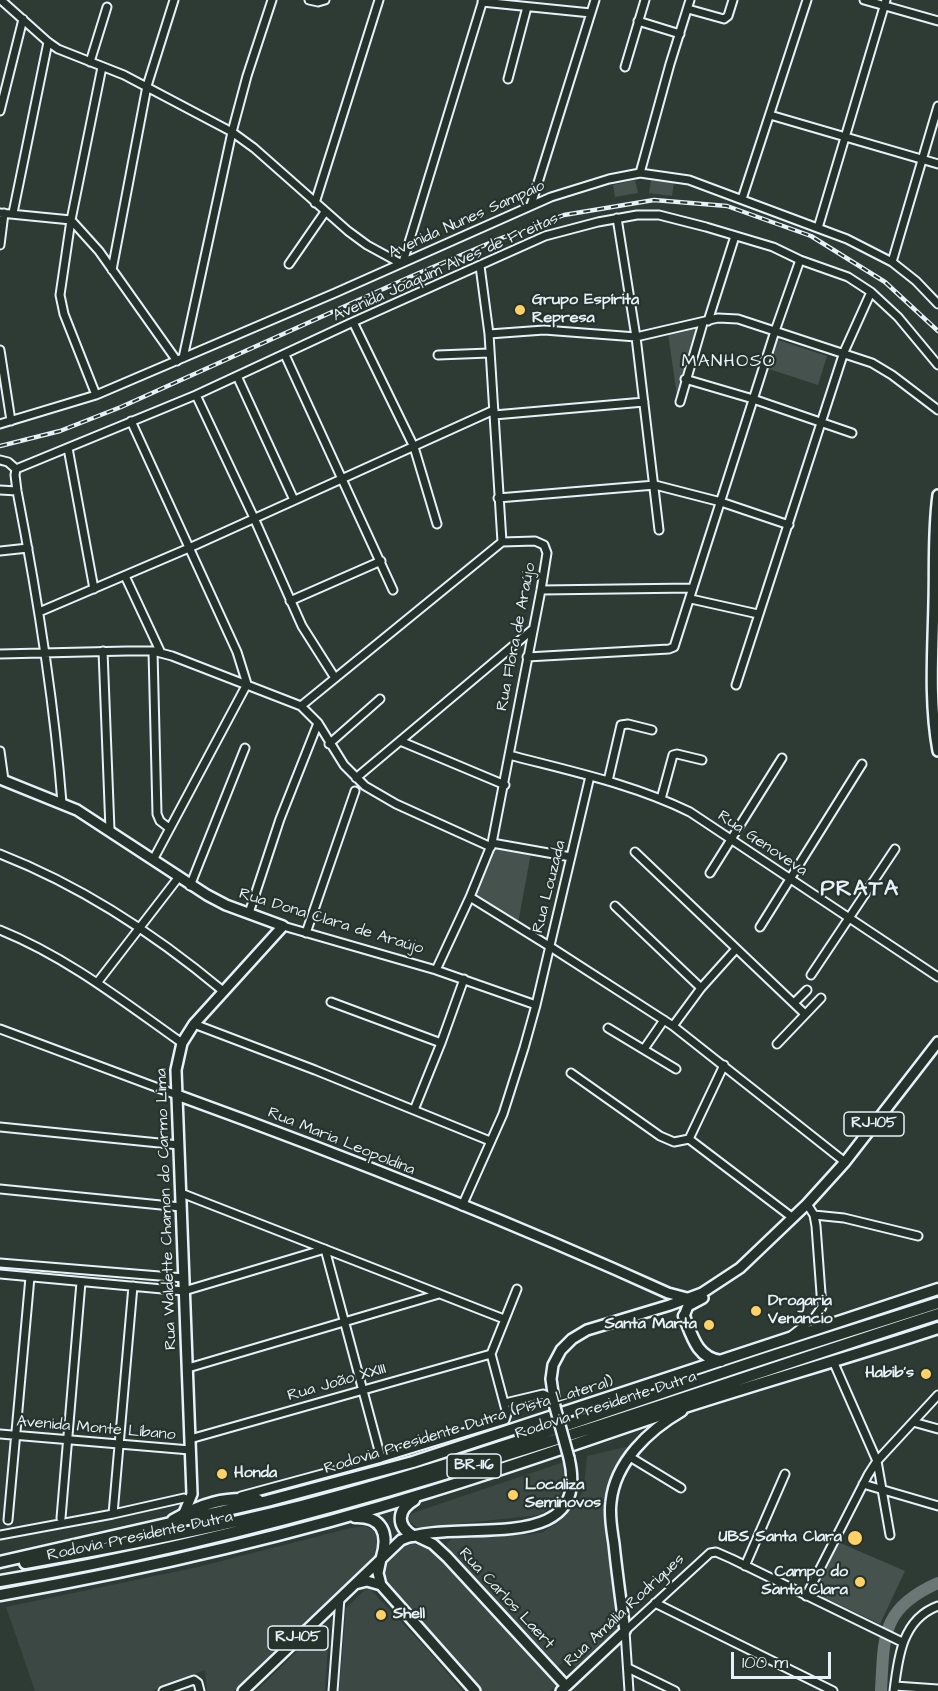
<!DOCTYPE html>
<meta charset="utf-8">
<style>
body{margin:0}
#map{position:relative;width:938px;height:1691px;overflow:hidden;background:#2e3b35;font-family:"Architects Daughter",sans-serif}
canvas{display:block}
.scale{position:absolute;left:731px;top:1652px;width:100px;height:27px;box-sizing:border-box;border:3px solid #e8f1f8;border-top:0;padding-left:8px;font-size:18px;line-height:21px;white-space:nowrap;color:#e8f1f8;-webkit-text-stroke:4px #26332d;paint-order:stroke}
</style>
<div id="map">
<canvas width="938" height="1691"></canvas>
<div class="scale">100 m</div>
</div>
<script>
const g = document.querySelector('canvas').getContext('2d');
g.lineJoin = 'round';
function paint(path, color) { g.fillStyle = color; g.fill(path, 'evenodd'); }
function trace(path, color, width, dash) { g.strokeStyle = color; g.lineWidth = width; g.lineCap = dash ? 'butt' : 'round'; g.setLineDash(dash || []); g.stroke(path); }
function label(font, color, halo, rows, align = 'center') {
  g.font = font + ' "Architects Daughter",sans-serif'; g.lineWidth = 4.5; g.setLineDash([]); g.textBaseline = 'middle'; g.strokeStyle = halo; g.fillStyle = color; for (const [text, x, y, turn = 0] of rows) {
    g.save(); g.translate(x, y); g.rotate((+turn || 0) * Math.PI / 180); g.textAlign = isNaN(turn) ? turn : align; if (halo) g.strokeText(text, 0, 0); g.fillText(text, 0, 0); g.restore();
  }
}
paint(new Path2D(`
 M630,1446L609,1482L603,1501L616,1599V1632L576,1668L566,1659L558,1667L448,1549L447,1543L452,1539L535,1534L543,1532L558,1522L580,1497L584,1487L587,1456Z
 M564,1462L565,1477L563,1489L553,1505L540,1515L418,1528L410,1522L409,1516L413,1513Z
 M365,1526L376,1532L381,1541L378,1554L373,1561L234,1691H207L205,1670L152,1691H35L6,1607L198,1567L351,1528Z
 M411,1544L422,1545L435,1554L556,1686L550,1691H481L388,1589L384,1582V1572L386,1563L402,1547Z
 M368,1587L422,1644L463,1691H339L346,1608Z
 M326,1624L329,1628L325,1691H256Z`), '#3b4843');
paint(new Path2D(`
 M635,180L638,193L615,197L613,185Z
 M651,180L674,183L672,196L649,193Z
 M698,328L678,403L668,333Z
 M778,340L827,356L818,385L769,369Z
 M494,847L531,853L518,923L475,895Z
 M838,1542L905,1571L880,1624L815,1593Z`), '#45524e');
trace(new Path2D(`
 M881,1691C884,1636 881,1608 938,1583`), '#6b7775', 12);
const minor = new Path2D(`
 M1,0L48,42L58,49L124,75L232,132L254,148L348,231L367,245L400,263
 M309,0L318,2L325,0
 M864,0L938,21
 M482,2L591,13
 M688,9L724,19L728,16L733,0
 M638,21L680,34
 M90,62L107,7
 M625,67L645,0
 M508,79L527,7
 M0,111L23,19
 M770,115L938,164
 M640,173L670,64L690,0
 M742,199L807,0
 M315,203L379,0
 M531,205L595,0
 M0,213L71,220L99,251L177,361
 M13,213L48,42
 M617,218L636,337L659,530
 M818,228L886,0
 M0,245L4,213
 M403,262L483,0
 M892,262L938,106
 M289,264L325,212
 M480,266L489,334L502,542
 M112,270L147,86L174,0
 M708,321L735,236
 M353,322L414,447L437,524
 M489,334L544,330L636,337L718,318L738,319L872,363L892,375L938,410
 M0,350L11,421
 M285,355L393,590
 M438,355L489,353
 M183,358L232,132L247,76L272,0
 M237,376L294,500
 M685,379L753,399L852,433
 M96,395L64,314L60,295L71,220L102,67
 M196,395L254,518L302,626L335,678
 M680,402L703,323
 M494,415L644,402
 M131,421L237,652L247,684L153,860
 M0,424L96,395L335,293L551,197L609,179L640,173L689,180L847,239L892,262L916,281L938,304
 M68,448L94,589
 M0,460L8,462L16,469
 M16,469L196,395L353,322L545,236L598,222L637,215H659L706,227L773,247L800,260L848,277L871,292L898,317L938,365
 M16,469L15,475L17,491C37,594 54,698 62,803
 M0,490L17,491
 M498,498L655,485L721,502L789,525
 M0,551L28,548
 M125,576L161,653
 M541,590L692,588
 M691,599L758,614
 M290,601L381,561
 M39,612L189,548L494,410
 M103,651L110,830
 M153,651L157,814L160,821L169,828
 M0,654L127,651H153L172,656L301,706L318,723L344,765L365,786L396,804L491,847
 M527,657L669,649L674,647L775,331L800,260
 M736,685L844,352L871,292
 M301,706L502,542
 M400,741L505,785
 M329,744L380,699
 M0,751L4,780
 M509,755C570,771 633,784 690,812L938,977
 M356,778L532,630
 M608,781L621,725L628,724L652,730
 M661,799L673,755L677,754L702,760
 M492,843L571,857
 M635,852L805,1014
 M0,854C82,886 155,934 223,991
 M710,873L782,758
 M190,886L245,748
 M470,897L549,946L673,1026L845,1162
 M615,906L701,988
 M249,913L280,819L318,723
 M283,926L436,970L536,1005
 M760,927L862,764
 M0,930C67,957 124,1002 182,1043
 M306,933L355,791
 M436,970L470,897L492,843L541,590L547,553L544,545L535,541L502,542
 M811,975L895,849
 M97,983L178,878
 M331,1002L441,1043
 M794,1003L807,990
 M194,1024L315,1070L490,1141
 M673,1026L701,988L736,949
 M608,1028L676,1069
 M0,1029L177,1095
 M777,1044L821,998
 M644,1049L664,1020
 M571,1073L660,1136L674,1142L689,1139L793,1218
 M414,1110L441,1043L464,979
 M0,1127L179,1145
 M689,1139L724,1065
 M0,1189L181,1207
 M181,1193L504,1319
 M462,1206L503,1114L524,1048L536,1005L590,776
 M814,1215L844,1218L918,1236
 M0,1263L184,1278
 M0,1274L184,1291L325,1249L381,1458
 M792,1335L815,1317L822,1307L816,1226L814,1215L807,1204
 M833,1361L877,1461L890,1535
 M188,1368L439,1294
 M505,1403L543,1394L553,1399
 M913,1422L938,1429
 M0,1434L190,1450
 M190,1439L491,1354
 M630,1457L681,1488
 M863,1484L938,1506
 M241,1496L381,1458L505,1420L507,1414L491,1354L517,1289
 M113,1514L133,1286
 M61,1518L81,1282
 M8,1520L30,1277
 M0,1535L113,1514L184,1498
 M745,1566L785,1474
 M806,1596L868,1475L877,1461L938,1395
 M655,1603L833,1691
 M628,1668L675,1691
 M895,1686L938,1689
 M163,1691L194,1680L198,1683L200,1691
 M333,1691L340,1598
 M629,1691L625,1631L710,1553L716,1552L732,1559L902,1642
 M894,1691C898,1658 902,1619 938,1606`);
const major = new Path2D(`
 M938,495C933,531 935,566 934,602C933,651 929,702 938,751
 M0,779L77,810L207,895L226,905L283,926L194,1024L182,1043L176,1070L192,1494L184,1513
 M177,1095C342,1155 507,1220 668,1293L687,1298
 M684,1316L688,1306L703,1298
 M555,1407L551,1379L553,1365L561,1350L572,1339L587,1330L670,1305L702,1293L740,1268L807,1204L845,1162L938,1042
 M416,1536L433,1544L447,1557L566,1686
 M355,1584L367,1581L381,1585L475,1691
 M381,1585L378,1573L381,1559
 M243,1691L401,1540C455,1516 593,1560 569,1458
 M561,1691L625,1631C621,1602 617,1573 614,1544C612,1530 609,1516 611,1502C615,1462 649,1430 682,1411`);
const highway = new Path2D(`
 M684,1316C692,1336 697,1358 721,1361
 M355,1517C382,1516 389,1533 382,1557
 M173,1520C201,1504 225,1496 258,1500
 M413,1536C396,1526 397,1510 414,1500
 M0,1562L267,1501L413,1462L938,1289
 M25,1563C117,1547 210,1529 301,1506C444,1469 584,1419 724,1372C795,1348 867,1326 938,1303
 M0,1581C322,1528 629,1414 938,1314
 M0,1595C145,1569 289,1536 429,1492C515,1466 600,1435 685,1407C769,1380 854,1356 938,1328`);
trace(minor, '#e8f1f8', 11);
trace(major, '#e8f1f8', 14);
trace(highway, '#e8f1f8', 15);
trace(minor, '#26332d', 7);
trace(major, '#26332d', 9);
trace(highway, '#26332d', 10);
const rail = new Path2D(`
 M0,446L60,431L121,407L412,276L499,239L564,215L654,200L727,206L811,236L885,282L938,331`);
trace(rail, '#e8f1f8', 4.5);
trace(rail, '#26332d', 2, [7]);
const majorBridge = new Path2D(`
 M555,1407L569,1458`);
trace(majorBridge, '#e8f1f8', 14, []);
trace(majorBridge, '#26332d', 9);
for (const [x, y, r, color] of [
 [520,310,6,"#ffd166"],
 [756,1311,6,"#ffd166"],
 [709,1325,6,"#ffd166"],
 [926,1374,6,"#ffd166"],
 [222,1474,6,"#ffd166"],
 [513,1495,6,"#ffd166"],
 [855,1538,8,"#ffd166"],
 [860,1582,6,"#ffd166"],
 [381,1615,6,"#ffd166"]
]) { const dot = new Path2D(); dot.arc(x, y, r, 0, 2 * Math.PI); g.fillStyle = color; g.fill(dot); trace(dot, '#26332d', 2); }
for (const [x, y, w] of [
 [874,1124,60],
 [474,1466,54],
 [298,1638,60]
]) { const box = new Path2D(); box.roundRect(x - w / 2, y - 12, w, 24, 4.5); g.fillStyle = '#26332d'; g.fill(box); trace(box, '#e8f1f8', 1.5); }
label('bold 15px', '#e8f1f8', null, [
 ["RJ-105",874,1124],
 ["BR-116",474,1466],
 ["RJ-105",298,1638]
]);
label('16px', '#e8f1f8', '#26332d', [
 ["Avenida Nunes Sampaio",467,220,-24],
 ["Avenida Joaquim Alves de Freitas",446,268,-24],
 ["Rua Flora de Araújo",517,637,-79],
 ["Rua Genoveva",762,844,34],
 ["Rua Louzada",550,887,-76],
 ["Rua Dona Clara de Araújo",331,922,17],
 ["Rua Maria Leopoldina",341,1142,22],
 ["Rua Waldette Chamon do Carmo Lima",167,1209,-92],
 ["Rua João XXIII",337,1383,-16],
 ["Rodovia Presidente Dutra",606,1406,-18],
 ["Rodovia Presidente Dutra (Pista Lateral)",469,1426,-17],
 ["Avenida Monte Líbano",96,1429,5],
 ["Rodovia Presidente Dutra",140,1537,-12],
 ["Rua Carlos Laert",506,1599,47],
 ["Rua Amália Rodrigues",625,1611,-43]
]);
label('bold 16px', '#e8f1f8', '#26332d', [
 ["Grupo Espírita",532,301],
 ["Represa",532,319],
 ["Drogaria",768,1302],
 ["Venancio",768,1320],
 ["Santa Marta",697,1325,"right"],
 ["Habib's",914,1374,"right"],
 ["Honda",234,1474],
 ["Localiza",525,1486],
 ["Seminovos",525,1504],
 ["UBS Santa Clara",842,1538,"right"],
 ["Campo do",848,1573,"right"],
 ["Santa Clara",848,1591,"right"],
 ["Shell",393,1615]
], 'left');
g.letterSpacing = '1.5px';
label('18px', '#e8f1f8', '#26332d', [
 ["MANHOSO",729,362]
]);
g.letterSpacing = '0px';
g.letterSpacing = '1.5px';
label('bold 22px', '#e8f1f8', '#26332d', [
 ["PRATA",860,890]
]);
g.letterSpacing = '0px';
</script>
